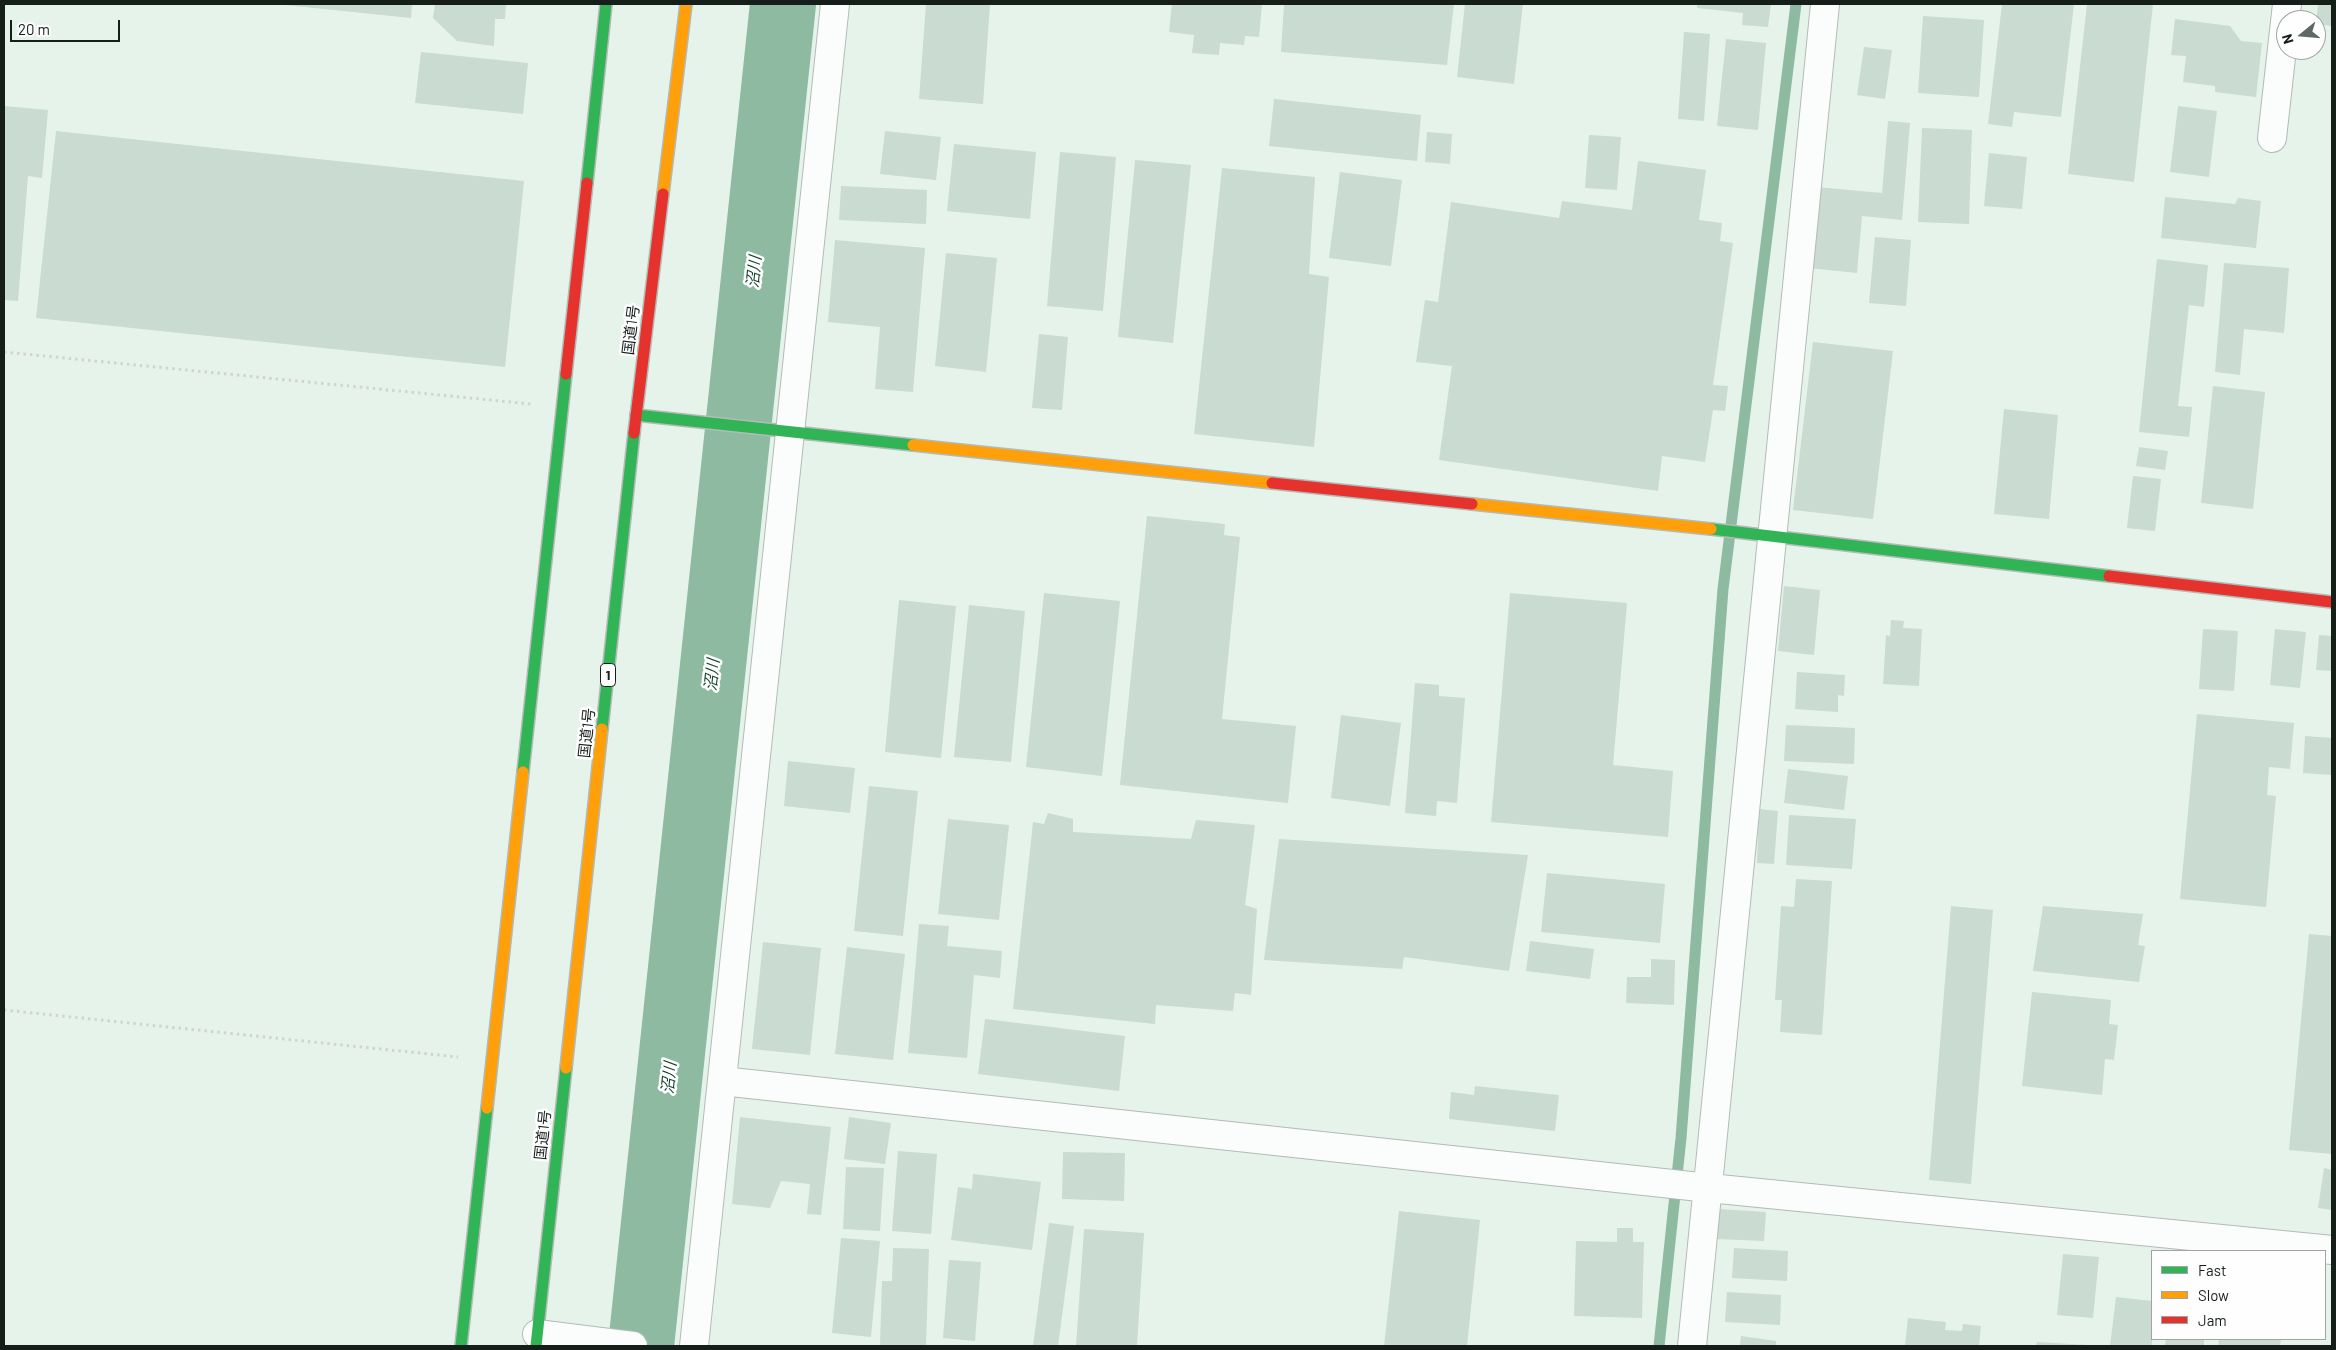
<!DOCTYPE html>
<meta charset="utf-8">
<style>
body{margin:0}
#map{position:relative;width:2336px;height:1350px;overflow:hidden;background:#e6f3eb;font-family:Barlow,sans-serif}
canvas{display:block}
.frame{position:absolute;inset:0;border:5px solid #161e1a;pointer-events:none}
.legend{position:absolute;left:2151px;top:1250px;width:175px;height:90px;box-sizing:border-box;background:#fefefe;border:1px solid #a1a4a3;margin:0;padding:6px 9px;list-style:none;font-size:15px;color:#161e1a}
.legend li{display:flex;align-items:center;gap:10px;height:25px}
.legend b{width:25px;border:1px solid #a1a4a3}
.north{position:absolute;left:2276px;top:10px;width:50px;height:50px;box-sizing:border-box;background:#fefefe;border:1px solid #a1a4a3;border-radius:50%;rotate:253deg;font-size:14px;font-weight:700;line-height:20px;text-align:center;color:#161e1a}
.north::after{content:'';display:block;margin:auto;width:18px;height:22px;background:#5f6963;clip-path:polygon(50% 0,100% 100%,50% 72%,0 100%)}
.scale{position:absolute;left:10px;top:20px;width:110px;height:22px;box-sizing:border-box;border:2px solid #161e1a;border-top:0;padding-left:6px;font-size:15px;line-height:18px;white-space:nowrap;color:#161e1a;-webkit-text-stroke:4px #fefefe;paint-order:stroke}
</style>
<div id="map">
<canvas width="2336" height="1350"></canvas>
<div class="frame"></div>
<ul class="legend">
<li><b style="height:6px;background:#30b455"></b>Fast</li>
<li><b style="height:6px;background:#ff9f0a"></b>Slow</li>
<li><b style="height:6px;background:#e5322d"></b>Jam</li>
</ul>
<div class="north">N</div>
<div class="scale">20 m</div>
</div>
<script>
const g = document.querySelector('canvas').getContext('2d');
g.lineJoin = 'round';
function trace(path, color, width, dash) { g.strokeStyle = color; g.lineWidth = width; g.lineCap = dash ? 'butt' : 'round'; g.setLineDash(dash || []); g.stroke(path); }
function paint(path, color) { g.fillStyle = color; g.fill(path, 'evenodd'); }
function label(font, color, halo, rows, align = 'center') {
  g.font = font + ' Barlow,"Noto Sans JP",sans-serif'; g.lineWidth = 5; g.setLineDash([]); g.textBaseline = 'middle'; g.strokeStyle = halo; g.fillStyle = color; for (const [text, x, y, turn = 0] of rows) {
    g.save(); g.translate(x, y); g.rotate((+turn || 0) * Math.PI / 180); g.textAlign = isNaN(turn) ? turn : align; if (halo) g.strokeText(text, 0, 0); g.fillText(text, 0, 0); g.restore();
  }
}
trace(new Path2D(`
 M1659,1346L1681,1138L1723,589L1796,4`), '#8ebaa2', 11);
trace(new Path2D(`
 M641,1346L783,4`), '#8ebaa2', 66);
paint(new Path2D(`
 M275,4H412L411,18Z
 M435,4H506L505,19H495L494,46L457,41L433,18Z
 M926,4H990L983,104L919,99Z
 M1172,4H1262L1259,37L1245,36L1244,45L1220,43L1219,55L1192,53L1194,35L1169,32Z
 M1284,4H1454L1447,65L1281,52Z
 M1465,4H1523L1514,84L1457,77Z
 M1697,4H1771L1768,27L1742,25L1743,13L1697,8Z
 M2002,4H2074L2061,117L2014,112L2012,127L1988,124Z
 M2087,4H2153L2134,182L2068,174Z
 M2318,4H2332V26L2316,24Z
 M1923,16L1984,20L1979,97L1918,93Z
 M2175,19L2230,26L2241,41L2262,43L2256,97L2215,92V86L2183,82L2186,56L2171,55Z
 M1684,32L1710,34L1704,121L1678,119Z
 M1726,39L1766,43L1758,130L1717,126Z
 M1864,47L1892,50L1885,99L1857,95Z
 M421,52L528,63L523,114L415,103Z
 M1274,99L1421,115L1417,161L1269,146Z
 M4,106L48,110L42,178L28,176L18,301L4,300Z
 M2178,106L2217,111L2209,177L2170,172Z
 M1888,121L1910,123L1902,220L1862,216L1857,273L1809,268L1816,187L1882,193Z
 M1922,128L1972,130L1969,224L1918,222Z
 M56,131L524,181L505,367L36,318Z
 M885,131L941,137L936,180L880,174Z
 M1427,132L1452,134L1450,164L1425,162Z
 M1589,135L1621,137L1617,190L1585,188Z
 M954,144L1036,152L1030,219L947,211Z
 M1060,152L1116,157L1103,311L1047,306Z
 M1989,153L2027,157L2022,209L1984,206Z
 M1135,160L1191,165L1173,343L1118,337Z
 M1638,161L1706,170L1699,220L1722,223L1720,241L1733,243L1713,385L1728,386L1725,411L1713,410L1705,462L1662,456L1658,491L1439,460L1452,366L1416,362L1425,300L1438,302L1451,202L1559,218L1562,201L1632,210Z
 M1222,168L1315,177L1309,274L1329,277L1314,447L1194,434Z
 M1340,172L1402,180L1391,266L1329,258Z
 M841,186L927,190L926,224L839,220Z
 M2165,197L2235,204L2238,198L2261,201L2256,248L2161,238Z
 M1875,237L1911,240L1906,306L1869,303Z
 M835,240L925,248L913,392L875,389L880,327L828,322Z
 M946,253L997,258L986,372L935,366Z
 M2157,259L2208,265L2204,307L2189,305L2178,406L2192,407L2189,437L2139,432Z
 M2224,263L2289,268L2284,333L2244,329L2240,375L2215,372Z
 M1039,334L1068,337L1062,410L1032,408Z
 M1813,342L1893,351L1873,519L1793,510Z
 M2213,386L2265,392L2253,509L2201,503Z
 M2004,409L2058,415L2049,519L1994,514Z
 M2139,447L2168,451L2165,470L2136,466Z
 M2133,476L2161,479L2155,531L2127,528Z
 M1147,516L1225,524L1224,535L1240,537L1222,719L1296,726L1288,803L1120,785Z
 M1784,586L1820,590L1814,655L1778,651Z
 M1044,593L1120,601L1102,776L1026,767Z
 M1510,593L1627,603L1613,765L1673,771L1668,837L1491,822Z
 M899,600L956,606L941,758L885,752Z
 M969,605L1025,611L1011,762L954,757Z
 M1891,620L1904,621L1903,628L1922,629L1919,686L1883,684L1886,635L1890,636Z
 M2203,629L2238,631L2234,691L2199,689Z
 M2275,629L2306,632L2300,688L2270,685Z
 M2319,635L2332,636V671L2316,670Z
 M1797,672L1845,675L1844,696L1838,695V712L1795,709Z
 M1415,683L1439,685V696L1465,698L1457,803L1437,801L1436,816L1405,813Z
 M2197,714L2294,723L2290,769L2269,767L2267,795L2276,796L2266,907L2180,899Z
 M1341,715L1401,723L1390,806L1331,798Z
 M1786,725L1855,728L1854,764L1784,761Z
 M2305,736L2332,738V775L2303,773Z
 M788,761L855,768L850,813L784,806Z
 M1788,769L1848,776L1844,810L1784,803Z
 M869,786L918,791L903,936L854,931Z
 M1759,809L1778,811L1774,864L1757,863Z
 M1048,813L1073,819V832L1191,839L1196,820L1255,825L1245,905L1257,909L1251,995L1235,993L1233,1011L1156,1005L1155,1024L1013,1009L1033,822L1044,824Z
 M1789,815L1856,819L1852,869L1786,865Z
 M948,819L1009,825L999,920L938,914Z
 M1279,839L1528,855L1509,971L1404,957L1402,969L1264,960Z
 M1547,873L1665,884L1660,943L1541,932Z
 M1796,879L1832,881L1822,1035L1780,1032L1782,1000H1775L1781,906L1794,907Z
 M1951,906L1993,910L1971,1184L1929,1180Z
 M2043,906L2143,914L2138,945L2145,946L2139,982L2033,971Z
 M919,924L949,926L947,946L1002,951L1000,978L974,975L967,1058L908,1053Z
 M2309,934L2332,936V1154L2289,1150Z
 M1530,941L1594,949L1590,979L1526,971Z
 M763,942L821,948L810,1055L752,1049Z
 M847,947L905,954L893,1060L835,1054Z
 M1651,959L1675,960L1674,1005L1626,1003L1627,977H1651Z
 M2032,992L2111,1000L2109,1024L2118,1025L2114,1060L2105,1059L2102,1095L2022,1086Z
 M985,1019L1125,1036L1119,1091L978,1074Z
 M1475,1086L1559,1095L1555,1131L1449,1119L1451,1092L1474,1095Z
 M740,1117L831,1127L821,1215L807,1214L810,1184L781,1181L770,1208L732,1204Z
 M849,1117L891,1123L885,1164L844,1159Z
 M898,1151L937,1154L931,1234L892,1231Z
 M1063,1152L1125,1153L1124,1201L1062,1199Z
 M846,1167L884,1168L880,1231L843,1229Z
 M2324,1168L2332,1170V1210L2318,1208Z
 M973,1174L1041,1182L1032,1250L951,1240L958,1187L972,1189Z
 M1718,1209L1766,1212L1764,1241L1717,1239Z
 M1399,1211L1480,1220L1467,1346H1384Z
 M1049,1223L1074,1226L1058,1346H1033Z
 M1617,1228H1633V1242H1644L1642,1318L1574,1316L1576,1241L1617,1242Z
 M1084,1229L1144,1233L1137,1346H1076Z
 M841,1238L880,1241L871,1337L832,1333Z
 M893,1248L929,1249L926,1346L880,1345L882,1281H892Z
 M1734,1248L1788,1251L1787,1281L1732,1278Z
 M2063,1254L2099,1257L2093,1318L2057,1315Z
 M949,1260L981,1262L975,1341L943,1338Z
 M1727,1292L1781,1295L1780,1325L1725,1322Z
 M2116,1297L2152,1301V1346H2110Z
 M1908,1318L1946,1322L1945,1330L1962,1331L1963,1324L1981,1326L1979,1346H1905Z
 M1741,1336L1776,1341V1346H1740Z
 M2166,1339H2204V1346H2165Z
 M2219,1339H2281L2280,1346H2218Z
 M2037,1342L2088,1345V1346H2036Z`), '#cadbd1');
const street = new Path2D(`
 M2272,138L2287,4
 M722,1081L1709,1188L2332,1250
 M537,1334L633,1346
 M694,1346L835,4
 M1692,1346L1825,4`);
const fast = new Path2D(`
 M587,183L606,4
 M636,415L913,445
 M1711,529L2109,576
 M602,729L634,433
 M523,772L566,374
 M461,1346L487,1108
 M536,1346L566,1068`);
const slow = new Path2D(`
 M663,194L686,4
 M913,445L1272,483
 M1472,504L1711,529
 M566,1068L602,729
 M487,1108L523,772`);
const jam = new Path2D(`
 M566,374L587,183
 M634,433L663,194
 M1272,483L1472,504
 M2109,576L2332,602`);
trace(street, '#b2bbb5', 30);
trace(fast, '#b2bbb5', 14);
trace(slow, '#b2bbb5', 14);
trace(jam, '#b2bbb5', 14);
trace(new Path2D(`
 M4,352L531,404
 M4,1010L458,1057`), '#d0d4d2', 3, [2.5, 4]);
trace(street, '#fbfdfc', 28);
trace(fast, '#30b455', 11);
trace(slow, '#ff9f0a', 11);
trace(jam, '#e5322d', 11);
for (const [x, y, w] of [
 [608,675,15]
]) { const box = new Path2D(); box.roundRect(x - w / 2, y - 11.5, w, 23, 4); g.fillStyle = '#fefefe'; g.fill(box); trace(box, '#161e1a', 1); }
label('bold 14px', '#161e1a', null, [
 ["1",608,675]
]);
label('15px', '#161e1a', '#fefefe', [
 ["国道1号",631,330,-83],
 ["国道1号",587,733,-84],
 ["国道1号",543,1135,-84]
]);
label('italic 16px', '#113f2a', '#fefefe', [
 ["沼川",754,272,-84],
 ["沼川",712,675,-84],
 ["沼川",669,1078,-84]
]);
</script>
